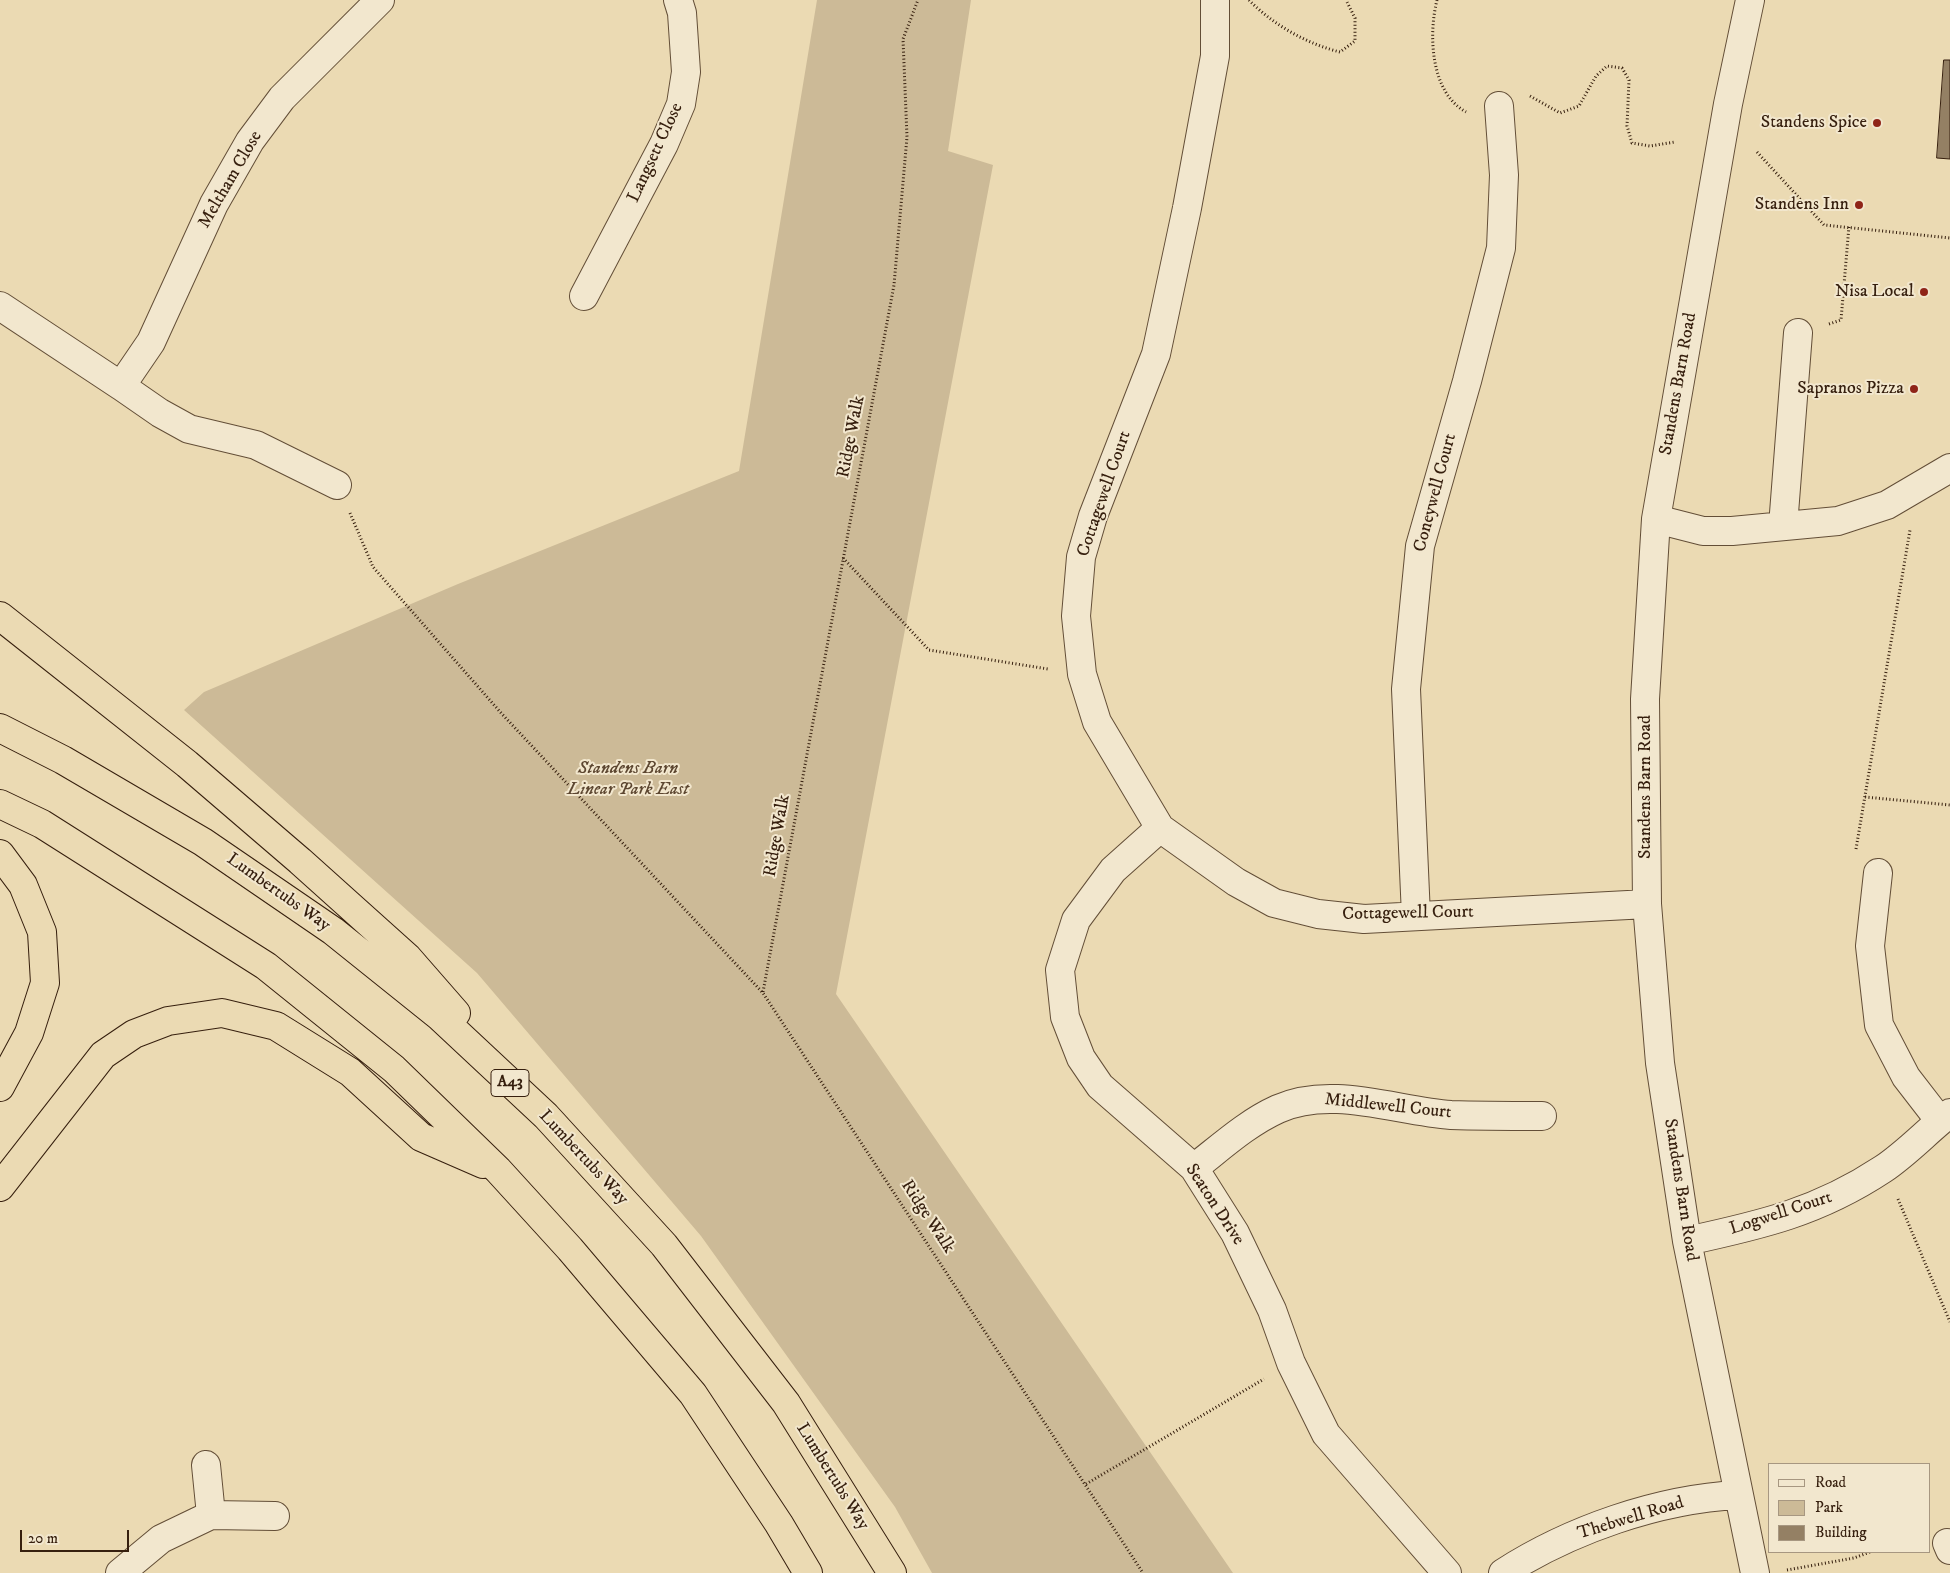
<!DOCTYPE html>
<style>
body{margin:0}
#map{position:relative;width:1950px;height:1573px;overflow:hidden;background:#ebdab3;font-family:"IM FELL DW Pica",serif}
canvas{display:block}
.legend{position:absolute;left:1768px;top:1463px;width:162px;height:90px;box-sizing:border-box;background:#f2e7ce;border:1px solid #a79781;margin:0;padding:6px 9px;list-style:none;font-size:15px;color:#361f0e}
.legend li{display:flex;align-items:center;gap:10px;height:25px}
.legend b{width:25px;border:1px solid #a79781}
.scale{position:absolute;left:20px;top:1530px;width:109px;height:22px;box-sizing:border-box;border:2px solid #361f0e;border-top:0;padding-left:6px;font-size:15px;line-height:18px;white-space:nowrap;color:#361f0e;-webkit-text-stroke:4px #f2e7ce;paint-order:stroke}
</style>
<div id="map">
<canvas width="1950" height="1573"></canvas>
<ul class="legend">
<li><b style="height:6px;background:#f2e7ce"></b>Road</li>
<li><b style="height:14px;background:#ccba97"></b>Park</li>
<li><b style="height:14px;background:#948064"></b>Building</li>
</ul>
<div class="scale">20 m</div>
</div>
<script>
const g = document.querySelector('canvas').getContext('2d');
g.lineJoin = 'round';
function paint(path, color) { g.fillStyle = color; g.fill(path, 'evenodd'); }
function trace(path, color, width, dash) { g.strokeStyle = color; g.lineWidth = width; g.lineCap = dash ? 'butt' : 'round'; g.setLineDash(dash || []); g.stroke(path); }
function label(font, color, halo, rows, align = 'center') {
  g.font = font + ' "IM FELL DW Pica",serif'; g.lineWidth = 4; g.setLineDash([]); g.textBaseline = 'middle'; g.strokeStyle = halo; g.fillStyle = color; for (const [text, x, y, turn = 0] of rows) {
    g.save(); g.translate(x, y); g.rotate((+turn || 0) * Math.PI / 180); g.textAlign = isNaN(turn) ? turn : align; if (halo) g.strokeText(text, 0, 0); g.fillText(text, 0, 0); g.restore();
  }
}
paint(new Path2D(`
 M817,0H971L948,151L993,165L836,994L1233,1573H932L895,1507L701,1236L477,973L184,710L204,692L458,584L739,471Z`), '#ccba97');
const building = new Path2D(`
 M1944,60H1950V159L1937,158Z`);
paint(building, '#948064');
trace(building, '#361f0e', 1);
const street = new Path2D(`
 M1215,0V56L1187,208L1156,354L1093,516L1081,557L1076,616L1082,674L1097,722L1160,828L1236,882L1274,903L1318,914L1364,919L1647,904
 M1750,0L1728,104L1656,519L1645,699L1647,904L1660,1063L1687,1241L1755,1573
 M584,296L664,144L681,104L686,72L682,13L678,0
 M0,306L121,386L151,342L214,204L250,141L282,98L380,0
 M121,386L160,413L189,429L256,445L337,485
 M1656,519L1703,531H1732L1838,521L1887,505L1950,468
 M1783,526L1798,333
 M1160,828L1113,870L1076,920L1060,970L1065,1017L1081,1058L1100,1086L1194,1168L1235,1233L1272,1310L1291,1363L1326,1434L1447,1573
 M1878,873L1870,946L1879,1025L1906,1077L1940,1121
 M1416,916L1406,689L1420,546L1467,381L1501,248L1504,175L1499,106
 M1194,1168C1221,1147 1247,1123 1278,1109C1331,1085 1396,1111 1451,1115C1481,1116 1512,1116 1542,1116
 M1687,1241C1761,1225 1818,1212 1883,1169C1907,1153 1927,1131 1950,1113
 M211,1515L275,1516
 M1947,1543L1950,1550
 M120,1573L161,1539L211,1515L206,1465
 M1503,1573C1570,1530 1658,1499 1738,1495`);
const highway = new Path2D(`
 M0,616L187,764L300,861L408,958L456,1013
 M0,728L63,760L203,842L333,931L439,1016L546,1116L664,1245L786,1403L892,1573
 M0,804L42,824L266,966L394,1069L498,1170L570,1249L693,1394L779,1524L808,1573
 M0,854L23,885L42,932L45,983L29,1033L0,1087
 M0,1187L103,1055L134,1034L168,1021L222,1013L276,1026L350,1072L421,1137L483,1164`);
trace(street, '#634e37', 30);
trace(highway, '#361f0e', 30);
trace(new Path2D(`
 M1249,0C1272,24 1307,44 1340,52L1355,41V18L1346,0
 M1437,0C1428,36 1431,93 1466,112
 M1530,96L1560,113L1579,106L1596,76L1607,66L1622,68L1629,80L1627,126L1632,143L1650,146L1675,142
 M1757,152L1824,225L1950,238
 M1829,324L1841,320L1849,226
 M350,513L373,567L502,714L763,993L1143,1573
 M843,558L929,650L1048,669
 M1865,797L1950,805
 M1856,849L1910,530
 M763,992L894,285L907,137L903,39L918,0
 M1898,1199L1950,1322
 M1086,1484L1264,1379
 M1787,1570L1854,1558L1870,1552`), '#361f0e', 3, [1, 2.5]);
trace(street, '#f2e7ce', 28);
trace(highway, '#ebdab3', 28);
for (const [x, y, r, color] of [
 [1877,123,5,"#8f2418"],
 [1859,205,5,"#8f2418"],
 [1924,292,5,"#8f2418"],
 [1914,389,5,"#8f2418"]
]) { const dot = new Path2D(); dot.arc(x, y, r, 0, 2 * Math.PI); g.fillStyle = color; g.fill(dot); trace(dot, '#f2e7ce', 2); }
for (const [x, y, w] of [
 [510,1083,38]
]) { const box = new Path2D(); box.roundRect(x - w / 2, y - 13.5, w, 27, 4); g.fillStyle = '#f2e7ce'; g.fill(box); trace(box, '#361f0e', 1); }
label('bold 16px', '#361f0e', null, [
 ["A43",510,1083]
]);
label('18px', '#361f0e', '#f2e7ce', [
 ["Standens Spice",1867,123],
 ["Standens Inn",1849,205],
 ["Nisa Local",1914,292],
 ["Sapranos Pizza",1904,389]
], 'right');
label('18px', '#361f0e', '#f2e7ce', [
 ["Langsett Close",656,153,-65],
 ["Meltham Close",231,180,-60],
 ["Standens Barn Road",1679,384,-80],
 ["Ridge Walk",852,437,-79],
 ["Coneywell Court",1436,493,-75],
 ["Cottagewell Court",1105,494,-71],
 ["Standens Barn Road",1646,787,-90],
 ["Ridge Walk",778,836,-80],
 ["Lumbertubs Way",278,893,35],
 ["Cottagewell Court",1408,914,-1],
 ["Middlewell Court",1388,1107,6],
 ["Lumbertubs Way",583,1158,47],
 ["Standens Barn Road",1680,1190,81],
 ["Seaton Drive",1214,1205,57],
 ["Logwell Court",1781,1214,-18],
 ["Ridge Walk",927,1217,57],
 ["Lumbertubs Way",832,1477,58],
 ["Thebwell Road",1631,1519,-17]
]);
label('italic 18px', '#5c4630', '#f2e7ce', [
 ["Standens Barn",628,769],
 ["Linear Park East",628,790]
]);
</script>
